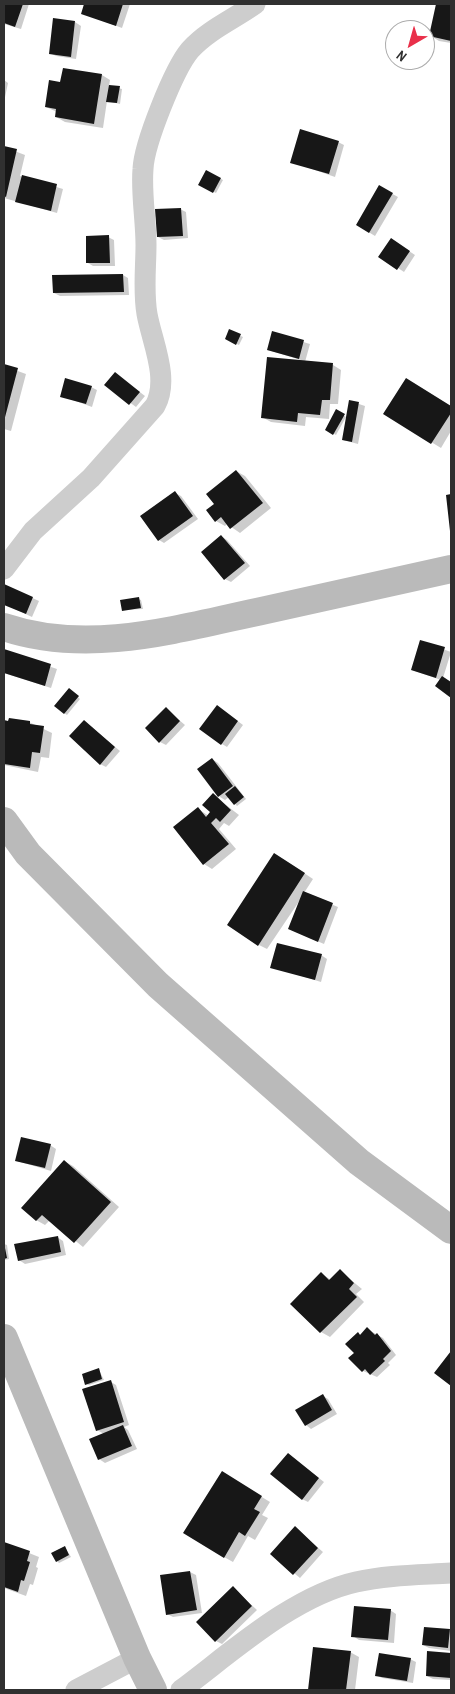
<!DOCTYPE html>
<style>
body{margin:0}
#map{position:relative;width:455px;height:1694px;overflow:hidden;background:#fff;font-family:"Archivo Narrow",sans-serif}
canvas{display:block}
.frame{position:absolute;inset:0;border:5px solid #303030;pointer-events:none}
.north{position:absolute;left:385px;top:20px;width:50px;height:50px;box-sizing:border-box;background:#fff;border:1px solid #acacac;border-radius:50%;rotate:218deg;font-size:14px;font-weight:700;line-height:20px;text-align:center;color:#303030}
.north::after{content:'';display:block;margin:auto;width:18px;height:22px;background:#e9304a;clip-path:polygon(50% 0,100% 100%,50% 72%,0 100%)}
</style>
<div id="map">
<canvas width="455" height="1694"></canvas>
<div class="frame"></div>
<div class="north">N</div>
</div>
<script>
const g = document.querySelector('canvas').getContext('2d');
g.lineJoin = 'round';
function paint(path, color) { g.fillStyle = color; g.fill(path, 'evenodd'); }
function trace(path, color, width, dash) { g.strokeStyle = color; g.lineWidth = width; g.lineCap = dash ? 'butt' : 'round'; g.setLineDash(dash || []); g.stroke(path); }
paint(new Path2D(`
 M4,4H29L21,29L4,24Z
 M85,4H130L122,28L82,13Z
 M437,4H451V43L439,41L431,36Z
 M75,22L81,26L76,59L56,56L50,53Z
 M102,75L110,80L109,86L122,89L120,104L107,101L103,128L65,122L56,117L57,112L46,107L61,83Z
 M4,80L8,83L4,102Z
 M338,142L344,145L335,177L292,162Z
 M4,147L25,155L20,176L63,189L57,213L4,198Z
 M206,171L223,180L216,193L200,185Z
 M380,187L398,197L375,236L357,225Z
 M180,209L186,212L188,238L164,240L158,237Z
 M108,237L114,240L115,266H93L88,263Z
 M397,243L415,255L404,272L380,256Z
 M123,275L128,278L129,295L60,296L54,293Z
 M230,331L243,337L239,345L226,339Z
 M273,333L310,344L305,362L333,365L341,370L338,404H330L329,419L306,417L305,426L271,422L262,417L301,360L268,350Z
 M4,366L26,374L11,431L4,429Z
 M116,374L145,396L136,407L106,385Z
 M406,380L451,407V431L441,448L385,414Z
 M91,387L97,390L92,407L62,396Z
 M350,401L365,406L358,444L343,440Z
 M337,411L346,417L336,435L326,429Z
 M236,471L245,476L271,508L240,533L227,524L225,526L216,521V504Z
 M175,493L181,496L198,519L164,543L159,540Z
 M221,536L227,540L250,566L231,582L225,579Z
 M4,585L39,601L32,617L4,604Z
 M138,599L141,600L143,609L123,610Z
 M420,641L451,652L443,678L451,683V696L437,686L441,680L412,670Z
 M4,651L57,669L51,688L4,673Z
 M71,691L80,699L67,715L64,713Z
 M166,709L185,725L166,745L160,742Z
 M223,710L243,725L227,747L222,744Z
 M84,721L120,751L106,767L100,764Z
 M4,722H29L52,733L49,758L41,757L38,772L4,765Z
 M212,759L218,763L246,799L237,806L229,797L225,800L220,797L199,770Z
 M213,795L239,815L229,826L224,823L219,829L236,849L212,869L204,864L198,809L209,816L211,812Z
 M283,859L313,879L304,893L338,907L324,944L289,929L300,900L267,949L259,945Z
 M321,955L327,959L321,982L272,967Z
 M50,1145L56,1149L51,1171L17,1161Z
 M64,1161L73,1166L119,1207L83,1247L50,1220L45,1225L36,1220Z
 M57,1237L63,1241L66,1255L25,1264L19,1260Z
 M4,1244L7,1245L9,1259L4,1260Z
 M340,1271L362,1289L356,1294L364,1302L330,1337L321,1332L292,1304L322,1274L331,1280Z
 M367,1329L383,1338L396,1355L388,1363L390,1365L377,1377L363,1371L355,1353L358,1333L361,1335Z
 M99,1370L104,1380L89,1385L86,1384Z
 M111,1382L116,1385L129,1425L124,1427L128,1430L137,1449L105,1463L99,1459L104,1434L97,1430Z
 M323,1396L328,1399L337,1414L311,1429L306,1425Z
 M288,1454L324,1482L308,1502L302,1499Z
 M231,1478L270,1502L262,1515L268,1518L255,1540L248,1536L233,1562L224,1557Z
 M295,1528L323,1552L300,1578L271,1554Z
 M4,1543L39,1557L36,1567L38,1568L33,1585L30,1584L26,1596L4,1588Z
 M65,1547L71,1557L59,1563L57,1561Z
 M190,1572L196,1575L202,1613L173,1617L167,1614Z
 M233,1588L257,1610L222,1644L216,1641Z
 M390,1610L396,1614L394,1643L359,1640L353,1636Z
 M425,1628L451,1631V1651L429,1648L423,1645Z
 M314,1648L350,1652L359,1657L355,1690H309Z
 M428,1653L451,1654V1680L433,1679L427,1676Z
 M410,1659L416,1662L413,1683L382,1678L376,1675Z`), '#0003');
paint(new Path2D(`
 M4,4H23L15,27L4,23Z
 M84,4H123L116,26L81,14Z
 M436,4H451V41L429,36Z
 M53,18L75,21L71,57L49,54Z
 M63,68L102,74L94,124L55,117L56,109L45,107L49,80L60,82Z
 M109,85L120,86L117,103L106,102Z
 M300,129L339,141L329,174L290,163Z
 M4,146L17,149L6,197L4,196Z
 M206,170L221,178L213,193L198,185Z
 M22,175L57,184L51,211L15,202Z
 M379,185L393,193L369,233L356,225Z
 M181,208L183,236L157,237L155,209Z
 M109,235L110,263H86V236Z
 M391,238L410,251L397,270L378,257Z
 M123,274L124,292L53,293L52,275Z
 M229,329L241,334L236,345L225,339Z
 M272,331L304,340L299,359L267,350Z
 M267,357L333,363L330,400H322L320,415L298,413L297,422L261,418Z
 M4,364L18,368L4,421Z
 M115,372L140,392L129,405L104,385Z
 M65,378L92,386L86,404L60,397Z
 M406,378L451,406V413L431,444L383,414Z
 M349,400L359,402L352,442L342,440Z
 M336,409L345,414L333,435L325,430Z
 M236,470L263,503L230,529L221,517L215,522L206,510L214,504L206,494Z
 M175,491L193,516L158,541L140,516Z
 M451,494V531H450L446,495Z
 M221,535L245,563L224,580L201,552Z
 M4,584L33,597L26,614L4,605Z
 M139,597L141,608L122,611L120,600Z
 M420,640L445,647L436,678L411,670Z
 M4,649L51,664L45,686L4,673Z
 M442,676L451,682V698L435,686Z
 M69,688L79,696L64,714L54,706Z
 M217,705L238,721L221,745L199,729Z
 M166,707L180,721L159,743L145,728Z
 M9,718L30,721V724L44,726L40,753L32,752L30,768L4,764V720L8,721Z
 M84,720L115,747L100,765L69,736Z
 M212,758L233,786L218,797L197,769Z
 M235,786L244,797L234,805L225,794Z
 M213,793L231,810L220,822L216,818L211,823L229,844L203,865L173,827L198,807L206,817L210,812L202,805Z
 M274,853L305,873L258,946L227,925Z
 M303,891L333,903L318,942L288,929Z
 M277,943L322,954L315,980L270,968Z
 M21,1137L51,1144L45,1168L15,1161Z
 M64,1160L111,1202L74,1243L42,1215L36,1221L21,1208Z
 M58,1236L61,1252L18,1261L14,1244Z
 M4,1243L7,1258L4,1259Z
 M340,1269L354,1283L349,1289L357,1297L320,1333L290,1304L321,1272L329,1280Z
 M367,1327L375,1335L377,1333L391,1351L383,1359L385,1361L370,1375L365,1369L362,1372L348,1358L354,1353L345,1344L358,1332L360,1335Z
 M451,1351V1386L434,1373Z
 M99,1368L102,1379L85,1385L82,1374Z
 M111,1380L124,1422L96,1431L82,1389Z
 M323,1394L332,1410L305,1426L295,1410Z
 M123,1425L132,1446L98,1460L89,1439Z
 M288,1453L319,1478L302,1500L270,1474Z
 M222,1471L262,1496L254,1509L260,1512L245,1536L239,1532L224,1558L183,1533Z
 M295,1526L318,1548L293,1575L270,1554Z
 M4,1542L30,1551L27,1561L30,1562L24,1581L21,1580L18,1592L4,1587Z
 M65,1546L69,1555L56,1562L51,1553Z
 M190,1571L197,1610L166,1615L160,1575Z
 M233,1586L252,1606L215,1642L196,1622Z
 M354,1606L391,1609L388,1640L351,1637Z
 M424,1627L450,1629L448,1648L422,1645Z
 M313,1647L351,1651L346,1690H308Z
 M427,1651L451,1653V1678L426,1676Z
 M379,1653L411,1658L407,1681L375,1676Z`), '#171717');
trace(new Path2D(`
 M4,569L33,531L91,478L155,406C170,379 152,342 147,314C143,291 146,268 146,245C146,220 141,194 143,169C144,144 174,69 190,50C208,30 234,19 255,4
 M76,1690L137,1658
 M181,1690C232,1652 293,1596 356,1582C387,1575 419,1575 451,1573`), '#cdcdcd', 21);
trace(new Path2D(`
 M4,627C90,656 180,628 266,610C327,596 389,583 451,569
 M4,821L28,854L158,985L359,1162L451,1230
 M4,1338L137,1658L153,1690`), '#bababa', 28);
</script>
